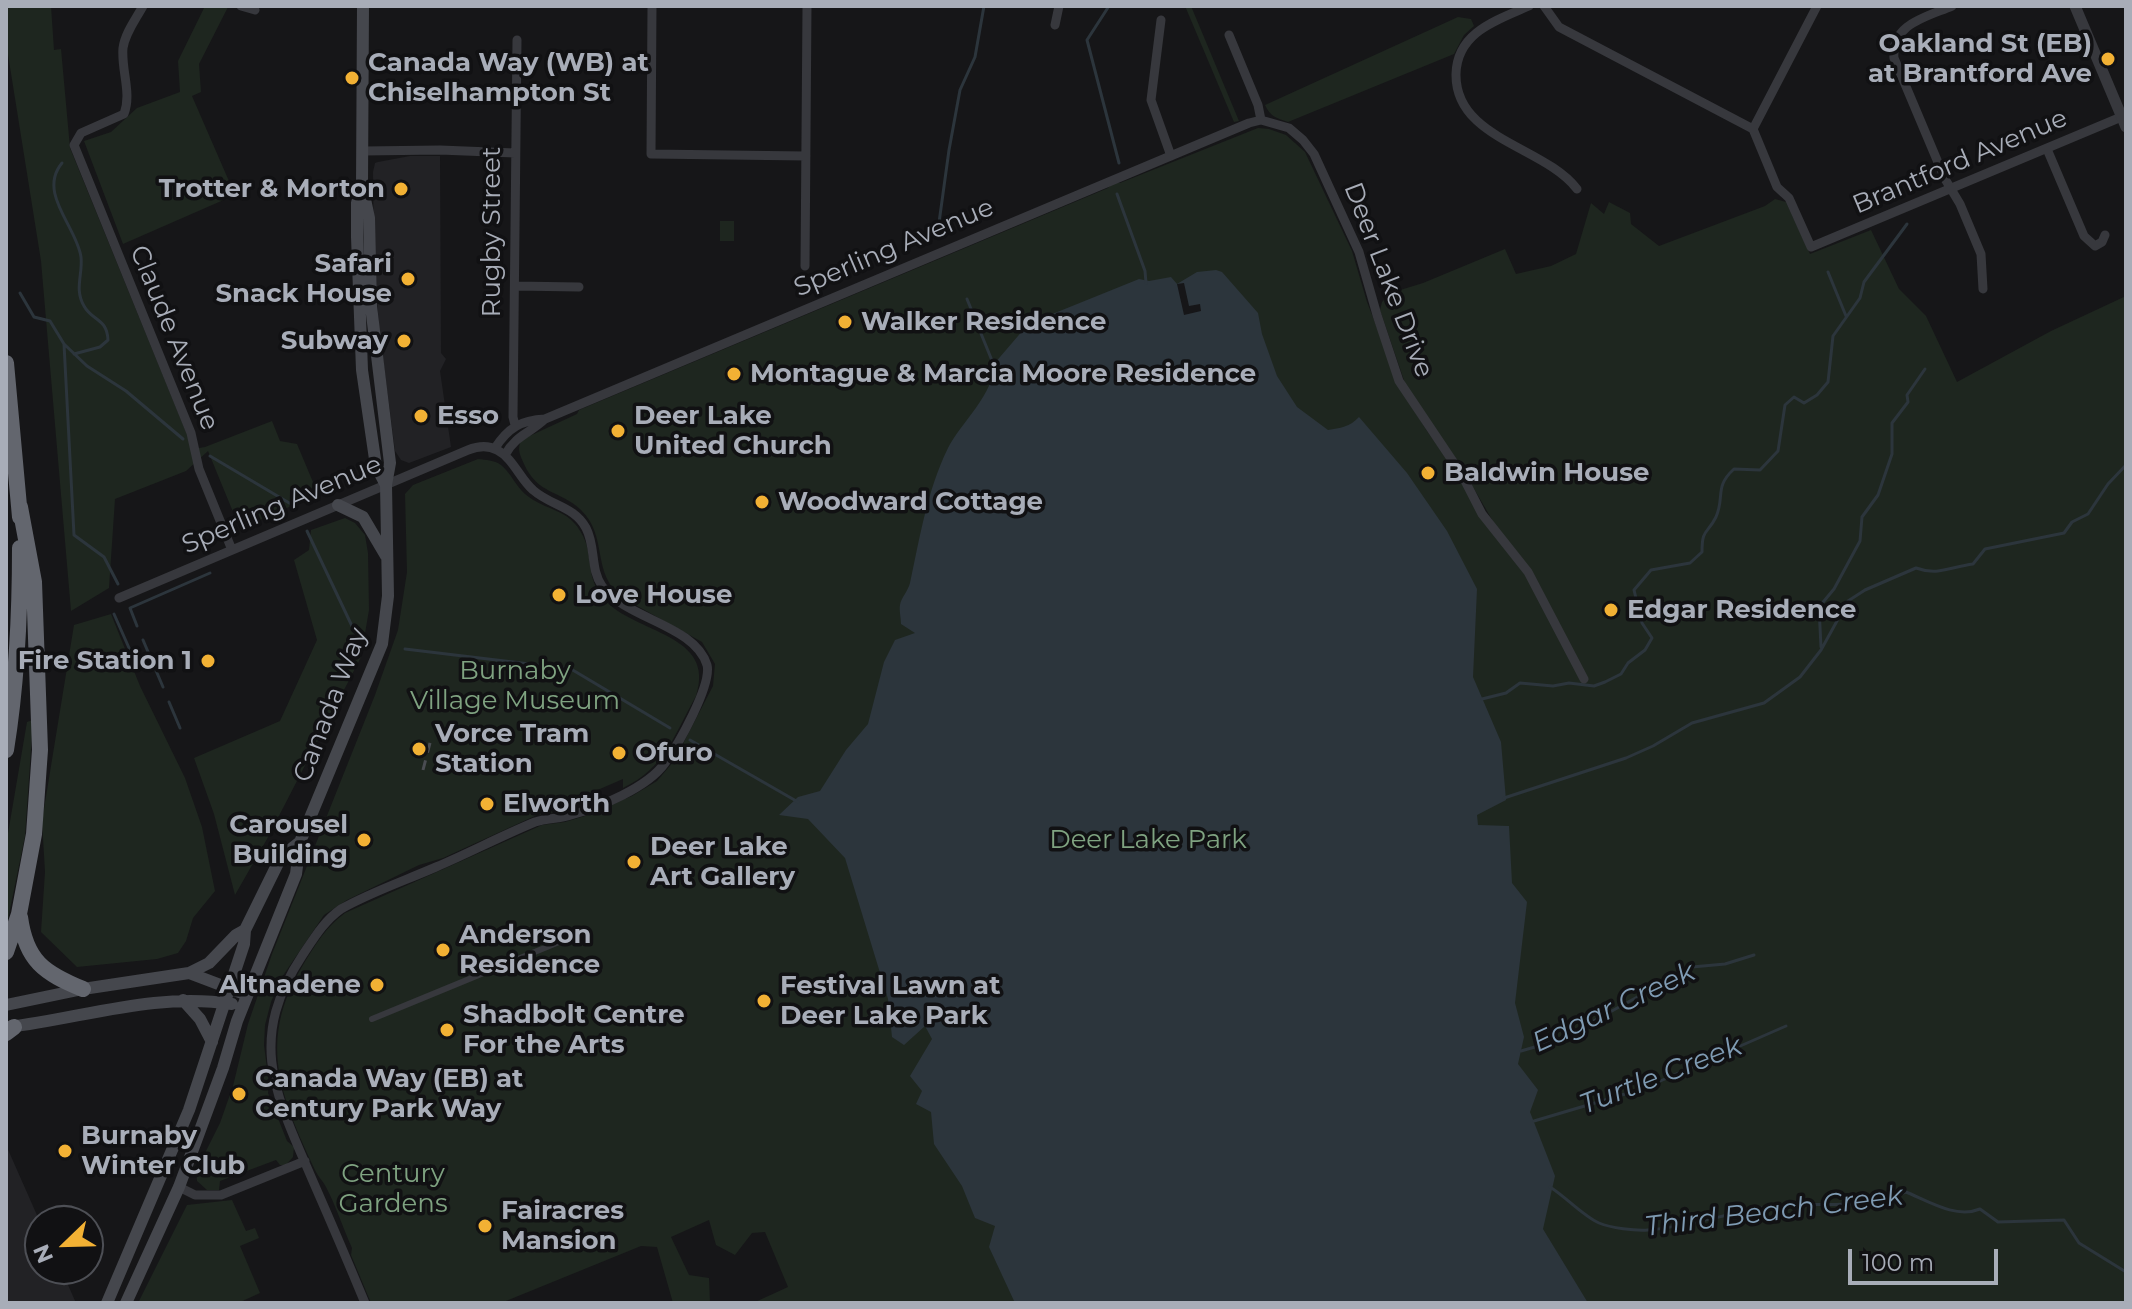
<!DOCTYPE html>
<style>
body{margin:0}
#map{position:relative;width:2132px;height:1309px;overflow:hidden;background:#161618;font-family:Montserrat,sans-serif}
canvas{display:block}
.frame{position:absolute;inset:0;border:8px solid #a8adb8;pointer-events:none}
.north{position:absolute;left:24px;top:1205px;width:80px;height:80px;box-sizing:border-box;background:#111113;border:2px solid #4d4f55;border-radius:50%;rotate:247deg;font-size:22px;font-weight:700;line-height:32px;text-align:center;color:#a8adb8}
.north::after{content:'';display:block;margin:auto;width:28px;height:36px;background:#f2b134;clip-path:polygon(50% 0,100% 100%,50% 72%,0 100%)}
.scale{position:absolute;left:1848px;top:1249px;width:150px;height:36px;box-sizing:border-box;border:4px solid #a8adb8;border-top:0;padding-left:10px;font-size:24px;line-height:28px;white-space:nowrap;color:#a8adb8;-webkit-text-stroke:6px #111113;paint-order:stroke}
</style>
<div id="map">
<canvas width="2132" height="1309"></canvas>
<div class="frame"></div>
<div class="north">N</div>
<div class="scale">100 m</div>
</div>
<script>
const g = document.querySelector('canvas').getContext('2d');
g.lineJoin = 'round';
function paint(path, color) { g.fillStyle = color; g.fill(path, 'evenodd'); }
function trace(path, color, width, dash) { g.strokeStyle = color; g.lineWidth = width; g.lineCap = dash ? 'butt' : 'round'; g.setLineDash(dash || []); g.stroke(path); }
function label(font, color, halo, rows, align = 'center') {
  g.font = font + ' Montserrat,sans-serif'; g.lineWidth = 7; g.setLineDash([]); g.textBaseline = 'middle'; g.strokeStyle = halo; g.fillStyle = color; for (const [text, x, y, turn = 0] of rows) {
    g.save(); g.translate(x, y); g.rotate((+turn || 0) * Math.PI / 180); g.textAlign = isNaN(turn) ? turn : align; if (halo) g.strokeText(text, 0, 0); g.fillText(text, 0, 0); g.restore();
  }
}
paint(new Path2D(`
 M410,156H440L441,353L446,359L440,371L451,447L409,463L401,460L395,451L379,327L374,259L373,172L375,163L378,162Z
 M6,1145L40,1222V1269H61L76,1303H6Z`), '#222225');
paint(new Path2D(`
 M6,6H51L54,50L61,49L70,148L193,449L205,447L272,421L280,441L297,444L318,494L240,529L208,451L186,471L115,499L109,588L71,611L41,261L6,42Z
 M205,6L228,7L199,64L201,92L192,96L235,195L123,244L84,141L111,132L137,108L180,92L178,61Z
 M1185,6H1191L1239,121L1234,122Z
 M1458,17L1471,19L1474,26L1464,35L1454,54L1288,122C1276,118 1270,116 1265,105Z
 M1258,128L1269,129L1286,135L1305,152L1352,251L1367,302L1401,389L1427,431L1494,523L1466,475L1407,389L1380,310L1382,302L1385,299L1384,295L1423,283L1505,249L1516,274L1551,266L1576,254L1591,203L1604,214L1609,202L1630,213L1631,224L1659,246L1765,206L1775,199L1786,202L1810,254L1871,230L1899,289L1926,316L1957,382L2051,331L2126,296V1303H753L788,1287L765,1232L752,1233L735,1255L716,1245L709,1220L671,1237L689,1275L709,1278L710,1303H673L657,1247L641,1246L501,1303H371L351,1255L352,1248C343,1228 336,1206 326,1187C323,1181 319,1178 316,1172C281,1097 256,1042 303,965C315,945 326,927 345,913L542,825L565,822L585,816L632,796L657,781L674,761L713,686L715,664L702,642L623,598C590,573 609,537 581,510C560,490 538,495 524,464C520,455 517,450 521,440L577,414L579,410L1108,188L1112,183H1120Z
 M720,221H734V241H720Z
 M478,459C486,460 494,460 501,465C511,473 515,485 525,494C546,512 569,507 583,536C594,558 585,577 604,599C634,634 717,633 696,696C674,735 665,768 623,788V779L579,798L574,809L537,815L443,858L419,865L347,900L324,915L280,980L271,1002L265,1025L264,1045L269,1084L268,1093L287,1141L294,1147L293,1157L286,1165H280L276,1160L220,1181L219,1190H207L197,1181L196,1171L220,1123L233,1086L248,1024L272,954L375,695L398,630L407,572L405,494L413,485Z
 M345,518L355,523L365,535L368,553L369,610L361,657L267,839L235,895L214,814L194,758L280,721L317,640L294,560L309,550L311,530Z
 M111,614L140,686L185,778L202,827L215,891L193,918L186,941L178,953L157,959L77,967L41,932L45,872L42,821L74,625Z
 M33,720L25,836L6,929V845L27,722Z
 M232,1200L246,1231L255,1228L259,1238L240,1246L260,1293L238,1303H138L187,1205Z`), '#1e261f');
paint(new Path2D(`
 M1216,270L1222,272L1258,313L1262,334L1277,376L1297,407L1328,430C1340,428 1350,427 1359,417L1407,473L1447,531L1477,589L1473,677L1501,742L1506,800L1477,815L1478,825L1509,826L1512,883L1527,902L1515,1003L1524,1037L1518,1064L1538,1090L1530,1112L1555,1176L1543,1229L1588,1303H1015L989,1247L995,1226L975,1218L962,1186L934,1144L931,1112L916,1104L922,1091L910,1076L932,1039L925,1026L904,1045L892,1037L888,999L845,858L808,819L779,815L798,797L820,791L846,750L868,724L884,662L895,640L915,633L901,624C901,618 899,610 900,605C901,598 908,591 910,583C920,537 927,491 948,448C960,424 995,393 994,364L1024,329L1040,319L1139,279L1149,281L1171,277L1177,284L1197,272Z`), '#2c353c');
paint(new Path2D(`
 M1184,283L1189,306L1200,304L1201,311L1184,315L1177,284Z`), '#161618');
trace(new Path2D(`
 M1109,6L1087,40L1119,163
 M62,163C37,193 77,227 81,257C83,274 74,289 84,306C92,321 107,318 108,340L100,347L74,354
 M1117,194L1145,271L1146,283
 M938,230L949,150L960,90L975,57L984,6
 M1828,272L1846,316
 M20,293L34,317L50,321L64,344L87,366L126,391L183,439
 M967,299L995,368
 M64,344L74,535L104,557L118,584
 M210,456L296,507
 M307,531L360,643
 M114,614L137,666
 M137,626L130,608L210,573
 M143,640L163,687
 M1821,647L1819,607L1834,589L1860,541L1862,517L1878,495L1892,454V423L1908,402L1907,395L1925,369
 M405,649L571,669L670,728
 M1482,699L1506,693L1520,683L1553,686L1569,683L1594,686L1605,682L1621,674L1628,663L1645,650L1652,638L1642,623L1634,590L1651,570L1690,563L1702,552C1702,528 1707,535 1716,517C1725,497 1714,487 1734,469L1760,470L1778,451L1785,405L1794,397L1804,403L1817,395L1828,382L1833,336L1860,298L1864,282L1907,224
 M169,702L180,728
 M690,740L798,802
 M1504,798L1626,758L1653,746L1692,723L1764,703L1800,677L1821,650L1848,601L1865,590L1916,568C1938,576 1950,567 1973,564L1985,549L2064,533L2072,522L2088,514L2108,484L2126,465
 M1521,1051L1559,1040L1692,967L1725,964L1754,955
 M1534,1121L1642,1089L1786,1026
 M1550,1187C1566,1197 1583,1216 1599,1223C1611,1228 1635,1231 1648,1230C1688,1227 1727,1213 1768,1207C1813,1200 1864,1212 1906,1192C1928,1201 1956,1219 1980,1209L1998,1222L2064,1220L2079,1243L2126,1272`), '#2c353c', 3);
trace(new Path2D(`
 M372,1019L559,942`), '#37383d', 6);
trace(new Path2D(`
 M143,6C136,19 125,33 123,48C121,70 132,93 124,114L81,133L74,145L191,433L199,469L232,550
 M241,6L255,10
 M652,6L651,154L806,156
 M1529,6C1497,20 1457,32 1456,74C1455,139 1544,146 1577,189
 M1544,6L1559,27L1753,129
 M1952,6C1926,17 1891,24 1894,58L1945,179L1960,204L1981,254L1983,289
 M1161,20L1151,100L1171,156
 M1055,25L1059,6
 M1229,35L1258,105L1261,120
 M1753,129L1777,187L1789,198L1811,247L2126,115
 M1753,129L1817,6
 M2047,149L2084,236L2095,246L2102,242L2105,235
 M364,151L440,150L515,153
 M805,266L807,6
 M515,286L579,287
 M515,425L513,417L517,40
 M495,448C508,428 521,420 545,419
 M505,455C516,435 529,434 545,419L1249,123L1261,120L1289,128L1303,140L1314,154L1359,252L1377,315L1399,381L1462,475L1482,514L1528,572L1584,679
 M119,598L468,450C478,446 488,445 497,450C513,458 520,479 533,490C551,506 574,506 586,528C596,547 590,569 602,586C626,619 695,625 707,665C712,685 678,745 665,763C647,788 600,807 571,815C559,819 547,818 535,822C501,836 469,853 436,867C404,881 371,892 341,909C324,921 314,938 302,956C246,1041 276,1095 312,1179C330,1220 348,1262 365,1303
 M179,1187L195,1195H221L305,1161`), '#37383d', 9);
trace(new Path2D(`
 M2075,6L2126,127`), '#37383d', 11);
trace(new Path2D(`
 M361,188L357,203V237L362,370L376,466L386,485
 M338,505L363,517L386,556
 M189,973L209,963L236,935L245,930
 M183,1000L200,1019L212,1042
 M6,1005L83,989L189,973L247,995
 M9,1027C83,1018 156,992 232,1004
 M107,1303L189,1110L244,944L245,930L281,857L300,842
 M126,1303L179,1187L223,1068L237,1021L296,874L300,842L382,644L388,596L386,485L390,463L371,306L369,218L362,185L363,6`), '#45474d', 12);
trace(new Path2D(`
 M6,363L20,517
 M6,750C17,682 20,616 20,548
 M20,917C26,961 44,973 83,989
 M6,952L19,914L34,834L40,750L34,582L20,507
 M6,1033L14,1027`), '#63666e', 16);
trace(new Path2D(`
 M423,770L431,739`), '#4a4c52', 3, [10, 8]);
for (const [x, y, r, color] of [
 [2108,59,8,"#f2b134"],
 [352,78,8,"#f2b134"],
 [401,189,8,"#f2b134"],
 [408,279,8,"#f2b134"],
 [845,322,8,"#f2b134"],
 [404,341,8,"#f2b134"],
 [734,374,8,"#f2b134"],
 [421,416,8,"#f2b134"],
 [618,431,8,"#f2b134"],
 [1428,473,8,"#f2b134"],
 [762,502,8,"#f2b134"],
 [559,595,8,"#f2b134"],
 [1611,610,8,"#f2b134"],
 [208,661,8,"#f2b134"],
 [419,749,8,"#f2b134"],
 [619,753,8,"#f2b134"],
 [487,804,8,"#f2b134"],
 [364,840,8,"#f2b134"],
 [634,862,8,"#f2b134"],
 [443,950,8,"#f2b134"],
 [377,985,8,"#f2b134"],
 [764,1001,8,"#f2b134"],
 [447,1030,8,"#f2b134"],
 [239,1094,8,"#f2b134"],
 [65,1151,8,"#f2b134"],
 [485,1226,8,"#f2b134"]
]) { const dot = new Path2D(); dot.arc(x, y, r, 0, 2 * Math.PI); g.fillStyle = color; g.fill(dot); trace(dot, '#111113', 3); }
label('bold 26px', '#a8adb8', '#111113', [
 ["Oakland St (EB)",2092,44,"right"],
 ["at Brantford Ave",2092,74,"right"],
 ["Canada Way (WB) at",368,63],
 ["Chiselhampton St",368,93],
 ["Trotter & Morton",385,189,"right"],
 ["Safari",392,264,"right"],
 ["Snack House",392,294,"right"],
 ["Walker Residence",861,322],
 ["Subway",388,341,"right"],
 ["Montague & Marcia Moore Residence",750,374],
 ["Esso",437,416],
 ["Deer Lake",634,416],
 ["United Church",634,446],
 ["Baldwin House",1444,473],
 ["Woodward Cottage",778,502],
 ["Love House",575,595],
 ["Edgar Residence",1627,610],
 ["Fire Station 1",192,661,"right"],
 ["Vorce Tram",435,734],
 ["Station",435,764],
 ["Ofuro",635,753],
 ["Elworth",503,804],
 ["Carousel",348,825,"right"],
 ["Building",348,855,"right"],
 ["Deer Lake",650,847],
 ["Art Gallery",650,877],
 ["Anderson",459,935],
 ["Residence",459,965],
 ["Altnadene",361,985,"right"],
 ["Festival Lawn at",780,986],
 ["Deer Lake Park",780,1016],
 ["Shadbolt Centre",463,1015],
 ["For the Arts",463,1045],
 ["Canada Way (EB) at",255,1079],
 ["Century Park Way",255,1109],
 ["Burnaby",81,1136],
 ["Winter Club",81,1166],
 ["Fairacres",501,1211],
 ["Mansion",501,1241]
], 'left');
label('26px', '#a8adb8', '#111113', [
 ["Brantford Avenue",1960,162,-23],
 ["Rugby Street",492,232,-90],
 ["Sperling Avenue",894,248,-23],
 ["Deer Lake Drive",1388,280,69],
 ["Claude Avenue",174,338,68],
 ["Sperling Avenue",282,505,-23],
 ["Canada Way",331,705,-69]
]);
label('26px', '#7fa381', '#111113', [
 ["Burnaby",515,671],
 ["Village Museum",515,701],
 ["Deer Lake Park",1148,840],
 ["Century",393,1174],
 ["Gardens",393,1204]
]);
label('italic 28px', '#7f9bb3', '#111113', [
 ["Edgar Creek",1614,1008,-25],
 ["Turtle Creek",1661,1076,-21],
 ["Third Beach Creek",1774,1212,-7]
]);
</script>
